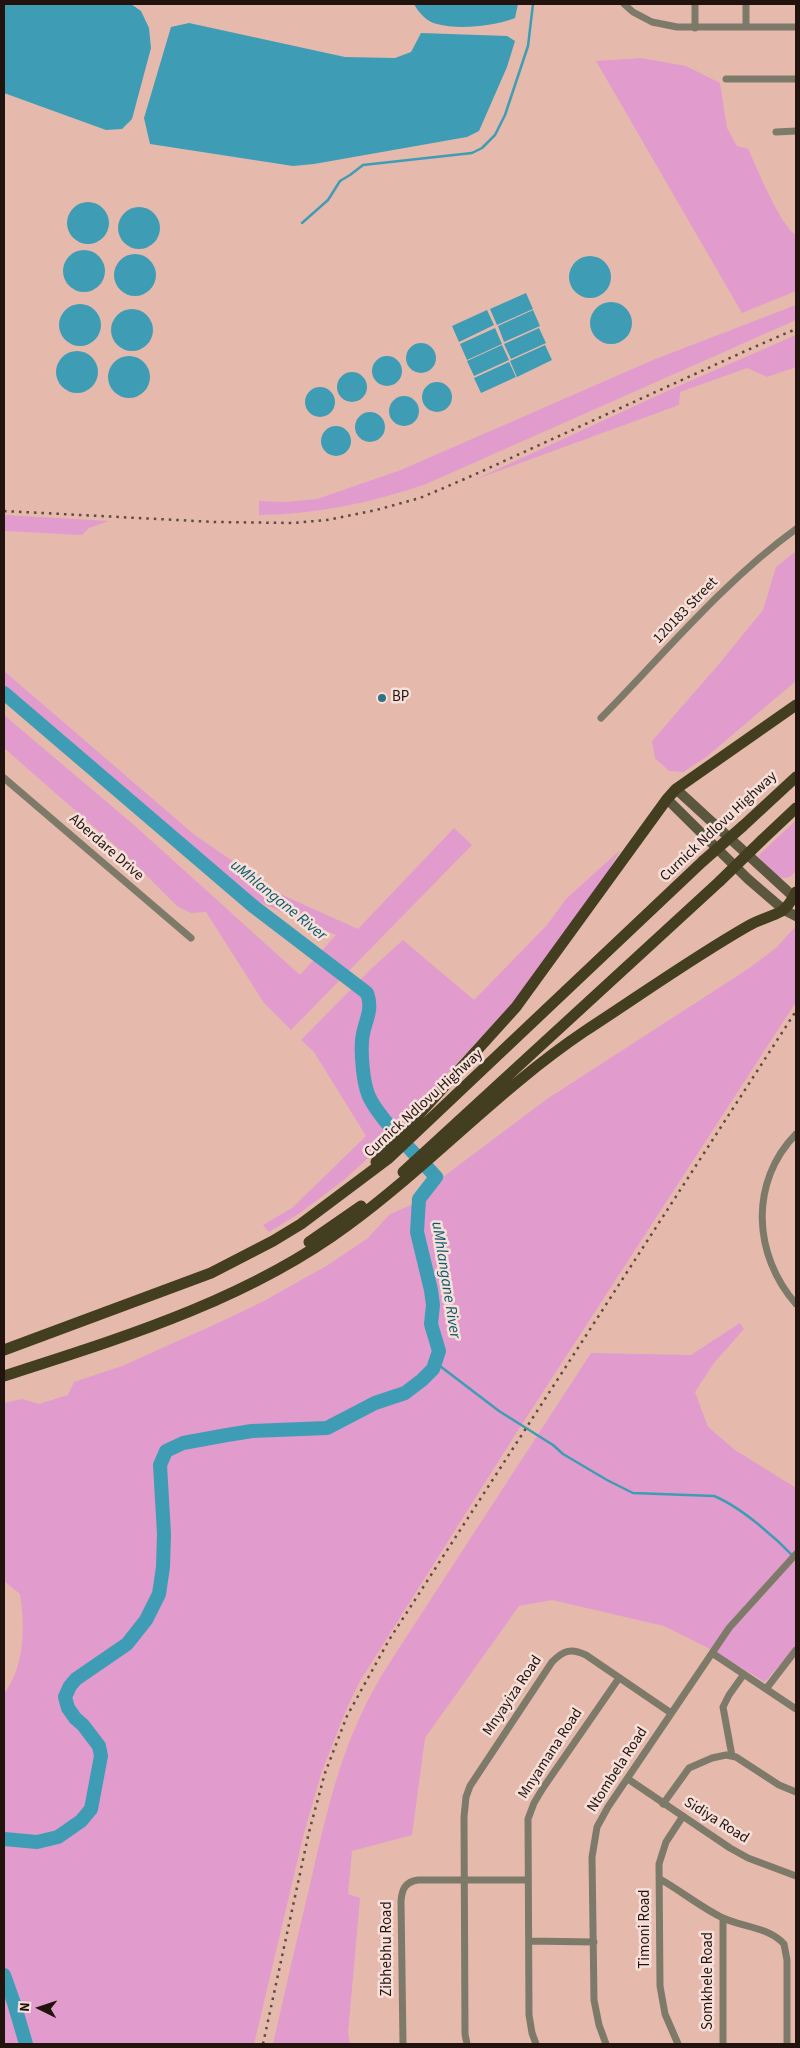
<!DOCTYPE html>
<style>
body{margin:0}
#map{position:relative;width:800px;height:2048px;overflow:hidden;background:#e5baad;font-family:"Source Sans 3",sans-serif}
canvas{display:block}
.frame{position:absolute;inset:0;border:5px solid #22130e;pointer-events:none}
.north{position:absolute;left:15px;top:1983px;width:50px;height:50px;-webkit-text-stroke:4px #f7e0d9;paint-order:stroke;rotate:274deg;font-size:14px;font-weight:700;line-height:20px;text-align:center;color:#22130e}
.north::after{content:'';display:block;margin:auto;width:18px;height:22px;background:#22130e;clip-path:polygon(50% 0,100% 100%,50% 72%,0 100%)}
</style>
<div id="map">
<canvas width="800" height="2048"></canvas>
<div class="frame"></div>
<div class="north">N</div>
</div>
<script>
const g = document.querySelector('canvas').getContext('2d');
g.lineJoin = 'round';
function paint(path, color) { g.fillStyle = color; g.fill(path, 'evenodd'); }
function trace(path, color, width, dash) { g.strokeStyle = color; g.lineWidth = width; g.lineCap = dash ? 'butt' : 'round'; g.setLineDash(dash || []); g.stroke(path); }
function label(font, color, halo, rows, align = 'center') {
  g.font = font + ' "Source Sans 3",sans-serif'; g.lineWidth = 5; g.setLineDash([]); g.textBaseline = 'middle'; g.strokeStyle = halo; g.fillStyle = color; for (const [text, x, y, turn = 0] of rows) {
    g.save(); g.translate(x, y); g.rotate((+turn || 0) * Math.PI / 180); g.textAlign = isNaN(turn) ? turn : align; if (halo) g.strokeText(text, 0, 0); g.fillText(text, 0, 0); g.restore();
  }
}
paint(new Path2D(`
 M641,58L686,66L720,83L727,128L737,146L748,149C759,172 778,221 796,236V291L742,313L596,61Z
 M796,305V320L426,484C371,503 317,514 259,515V501L284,502L317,499L401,470L653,360Z
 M796,335V367L767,377L747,368L680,392L679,405L474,480L674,388Z
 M4,515L109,521L89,528L82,535L4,531Z
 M796,551V681L705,758L683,772L669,771L655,758L652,741L719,664L763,610L776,567Z
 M4,671L196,836L262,881L269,889L358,929L454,828L472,845L291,1030L264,1003L206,912L191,913L177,906L126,855L4,748V715L134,825L300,975L336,935L254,900L4,685Z
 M796,820V871C781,889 770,868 758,856Z
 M620,850L607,874L520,995L382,1145L344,1180L300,1213L269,1232L263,1225L292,1208L366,1136L314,1052L301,1040L371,969L403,940L474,1000L547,925L566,899Z
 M795,927L796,1002L515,1435L360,1681L346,1710L322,1771L304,1833L254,2044H4V1694C25,1664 25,1629 20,1594L4,1581V1403L22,1399L39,1404L68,1395L74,1382L122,1366L216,1324L264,1301L328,1265L368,1238L390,1214L423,1200L438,1178L443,1177L547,1099L748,969L776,948Z
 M740,1323L744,1329L714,1363L695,1392L708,1427L735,1450L796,1488V1646L765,1682L708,1648L664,1626L552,1600L519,1606L425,1738L412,1835L352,1851L348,1894L360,1898L348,2033L350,2044H273C285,1991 297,1938 310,1885C329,1802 343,1735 390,1662L591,1353L691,1355Z`), '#e29bcd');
paint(new Path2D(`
 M4,4H131L141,11L149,28L151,48L132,119L122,129L106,130L4,93Z
 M414,4H518L515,18C494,26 459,30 437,24C427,22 418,12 414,4Z
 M189,23L345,57L395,58L411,52L421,33L507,36L515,41L507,67L479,131L467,137L314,164L293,166L150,144L144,118L171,27Z
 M67 223a21 21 0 1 1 42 0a21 21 0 1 1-42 0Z
 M118 228a21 21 0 1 1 42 0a21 21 0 1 1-42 0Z
 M63 271a21 21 0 1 1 42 0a21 21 0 1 1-42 0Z
 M114 275a21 21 0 1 1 42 0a21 21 0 1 1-42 0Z
 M569 277a21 21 0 1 1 42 0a21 21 0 1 1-42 0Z
 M526,293L533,309L497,325L490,309Z
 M590 323a21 21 0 1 1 42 0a21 21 0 1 1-42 0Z
 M59 325a21 21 0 1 1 42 0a21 21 0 1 1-42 0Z
 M111 330a21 21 0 1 1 42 0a21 21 0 1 1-42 0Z
 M487,310L494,325L459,342L452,326Z
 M533,310L540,326L504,342L498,326Z
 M495,328L502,344L467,360L460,344Z
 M539,328L546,343L511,359L504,344Z
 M406 358a15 15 0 1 1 30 0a15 15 0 1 1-30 0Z
 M502,345L509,360L474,376L467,361Z
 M545,345L552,360L517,377L510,361Z
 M56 372a21 21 0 1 1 42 0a21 21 0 1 1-42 0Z
 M108 377a21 21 0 1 1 42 0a21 21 0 1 1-42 0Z
 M372 371a15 15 0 1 1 30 0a15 15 0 1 1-30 0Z
 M509,362L516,377L481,393L474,378Z
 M337 387a15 15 0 1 1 30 0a15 15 0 1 1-30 0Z
 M422 397a15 15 0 1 1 30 0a15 15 0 1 1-30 0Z
 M305 402a15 15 0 1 1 30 0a15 15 0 1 1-30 0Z
 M389 411a15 15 0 1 1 30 0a15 15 0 1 1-30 0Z
 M355 427a15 15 0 1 1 30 0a15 15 0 1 1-30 0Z
 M321 441a15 15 0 1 1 30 0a15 15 0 1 1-30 0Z`), '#3e9db5');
trace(new Path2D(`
 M302,223L328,200L340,181L350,175L363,165L472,153L482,148L495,135L505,115L528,46L533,4
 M439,1351L436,1363L499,1411L553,1445L563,1454L607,1480L633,1493L714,1496C741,1507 776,1538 796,1559`), '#3e9db5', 2.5);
trace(new Path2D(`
 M4,693L253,906L367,993C374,1012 363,1023 362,1041C361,1055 363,1081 368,1094C376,1116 419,1158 436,1177L419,1199L417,1232L431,1290L433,1305L431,1324L439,1351L433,1369L422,1380L405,1393L375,1403L327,1428L252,1431L227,1435L183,1443L166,1451L160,1465L164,1534L163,1567L159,1594L146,1620L127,1644L76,1679L70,1686L65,1697L68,1708L75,1718L83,1725L99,1746L101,1756L91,1809L81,1821L58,1837L37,1842L4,1839
 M4,1975L14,2003L26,2044`), '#3e9db5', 14);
trace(new Path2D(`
 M624,4L633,12L652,22L677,27H796
 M746,27V4
 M695,28V4
 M726,79H796
 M776,132L796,131
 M601,718C664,654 723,582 796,529
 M4,778L191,938
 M796,1134C749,1182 753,1255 796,1304
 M712,1653L796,1709
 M766,1689L796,1650
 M732,1756L723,1707L729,1695L744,1674
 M628,1779L730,1848L748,1858L796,1876
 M663,1804L689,1768L712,1758L726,1755L736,1757L779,1785L796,1792
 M660,1879C681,1891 702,1908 723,1918C742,1927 769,1927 784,1944L787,1960V2044
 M529,1941L594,1942
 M403,2044L401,1901C402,1889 405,1882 418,1880H527
 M467,2044L465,2034L464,1817L466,1797L470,1786L552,1662C564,1650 571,1648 586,1655L671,1713
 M536,2044L532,2033L529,2015L528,1819L534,1803L543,1788L619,1678
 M606,2044L599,2025L594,2000L592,1857L597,1827L608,1807L729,1628L796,1554
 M678,2044L665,2014L660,1986L659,1864L666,1842L683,1816
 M723,2044V1918`), '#7e7a6a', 7);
trace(new Path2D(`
 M676,789L796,899
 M667,799L748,879L784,910L796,916`), '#5b573f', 10);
trace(new Path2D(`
 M743,826L796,777
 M762,840L796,808
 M376,1162L516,1007L667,799L676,789L796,705
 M403,1172L720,881
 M309,1242L361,1206
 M4,1350L211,1273L273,1241L301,1224L389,1158L703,861
 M4,1376C122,1338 247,1300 348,1225C430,1165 500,1088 585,1031C639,996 692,958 748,926C758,920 771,917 782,911C788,907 793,898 796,892`), '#443e21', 11);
trace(new Path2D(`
 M4,511L215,522L292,523L327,520L376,510L420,498L467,478L752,348L796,329
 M263,2044L309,1832L325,1773L347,1716L389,1640L796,1011`), '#5f4840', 2.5, [2.5, 5]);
trace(new Path2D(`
 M703,861L743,826
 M720,881L762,840`), '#443e21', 11);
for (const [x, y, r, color] of [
 [382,698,5,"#2f7283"]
]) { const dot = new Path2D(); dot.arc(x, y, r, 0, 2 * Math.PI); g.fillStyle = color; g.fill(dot); trace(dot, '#f7e0d9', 2); }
label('15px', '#22130e', '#f7e0d9', [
 ["120183 Street",686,611,-46],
 ["Curnick Ndlovu Highway",719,827,-43],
 ["Aberdare Drive",106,848,41],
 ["Curnick Ndlovu Highway",424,1104,-42],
 ["Mnyayiza Road",513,1696,-56],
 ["Mnyamana Road",551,1754,-57],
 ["Ntombela Road",618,1770,-57],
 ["Sidiya Road",716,1821,32],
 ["Timoni Road",646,1929,-90],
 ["Zibhebhu Road",388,1949,-90],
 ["Somkhele Road",709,1981,-90]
]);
label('15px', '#22130e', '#f7e0d9', [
 ["BP",392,698]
], 'left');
label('italic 16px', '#085a6b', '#f7e0d9', [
 ["uMhlangane River",278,901,39],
 ["uMhlangane River",445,1280,81]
]);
</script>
